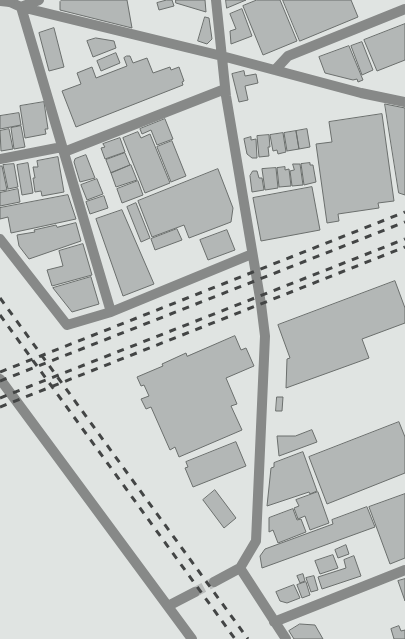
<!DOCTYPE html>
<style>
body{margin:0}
canvas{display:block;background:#e0e4e2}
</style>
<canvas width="405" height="639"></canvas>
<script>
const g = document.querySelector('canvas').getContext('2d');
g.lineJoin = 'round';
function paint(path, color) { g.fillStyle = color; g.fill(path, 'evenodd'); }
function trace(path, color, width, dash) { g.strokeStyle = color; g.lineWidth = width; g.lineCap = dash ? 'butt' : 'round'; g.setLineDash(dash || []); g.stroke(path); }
const building = new Path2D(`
 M62,0H127L132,28L60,10V2Z
 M167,0H172L174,6L159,10L157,3Z
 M176,0H205L206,12L176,3Z
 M226,0H246L227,8Z
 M257,0H280L297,41L263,55L243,6Z
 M283,0H351L358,17L300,41Z
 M242,9L252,36L231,44L230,31L236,29L230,14Z
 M205,17L209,18L212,39L207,44L198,41Z
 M405,24V60L377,71L364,40Z
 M54,28L64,67L49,71L39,33Z
 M96,38L114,41L116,48L93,57L87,41Z
 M362,42L373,70L362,75L351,46Z
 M349,46L363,80L358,82L357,79L353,80L325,73L319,57Z
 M116,53L120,63L101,71L97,61Z
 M127,56H130L133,63L147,58L153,73L170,67L171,70L179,67L184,81L182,82L183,85L76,127L62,91L81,84L77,73L92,67L96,78L127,66L124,58Z
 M244,71L245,76L256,74L258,83L245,86L248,100L239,102L232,74Z
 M44,102L48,129H45L46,134L25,138L20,106Z
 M385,104L405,108V195L399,193Z
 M19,113L21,125L0,129V116Z
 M382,114L394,201L378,203L379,208L338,214L339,221L327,223L316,144L332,142L329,122Z
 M165,119L173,139L157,145L151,130L142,134L140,129Z
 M21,126L25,147L14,149L11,128Z
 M9,129L13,149L1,151L0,131Z
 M307,129L310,147L299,149L296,131Z
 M296,131L299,149L287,151L284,133Z
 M138,132L141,138L150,134L170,183L145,193L123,138Z
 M283,133L286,152L278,154L277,150L273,151L270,135Z
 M269,135L270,147H268L269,156L259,157L257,136Z
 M251,137V140L256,139L257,158H252L247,154L244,139Z
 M120,138L125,152L105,159L101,148L105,147L103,144Z
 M172,141L186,176L171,182L157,147Z
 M125,153L130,165L111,173L106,160Z
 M86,155L95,178L80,182L74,162L75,159Z
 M58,157L64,192L42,196L41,191L35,192L33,178H35L33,167H38L37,161Z
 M28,163L33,193L22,195L17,165Z
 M310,163V165H313L316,182L304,185L301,164Z
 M14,164L18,187L8,189L3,165Z
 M293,164H300L303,185L292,186L290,171L294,170Z
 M131,165L137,180L116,187L111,173Z
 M0,166H2L7,190L0,191Z
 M285,167V170L289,169L291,186L279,187L277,168Z
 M276,168L278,188L265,190L262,169Z
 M218,169L233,208L231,222L189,238L184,225L152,237L138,201Z
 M253,171H257L259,178H262L264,190L252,192L250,176Z
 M97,179L103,194L87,200L81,185Z
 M138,181L143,195L122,203L117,189Z
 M312,187L320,230L261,241L253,198Z
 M18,189L20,202L0,206V193Z
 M68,195L76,219L11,233L8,217L0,219V208Z
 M104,196L108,208L90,214L86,202Z
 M136,203L150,238L141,242L127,207Z
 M122,210L154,284L123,296L96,219Z
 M76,223L81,241L29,259L19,246L17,235L35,232L34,230L56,225L57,227Z
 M177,229L182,240L155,250L151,239Z
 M227,230L235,250L208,260L200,240Z
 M83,244L92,275L52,286L47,270L63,266L59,251Z
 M91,277L99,304L72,312L53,288Z
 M395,281L405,308V323L362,339L369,358L286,388L287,359L290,358L278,325Z
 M235,336L241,350L246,348L254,366L226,378L237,404L231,406L242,430L179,457L175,447L170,450L151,407L146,409L141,399L149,396L144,385L141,386L137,377L163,366L162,364L186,353L187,356Z
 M277,397H283L282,411H276Z
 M399,422L405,437V473L327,504L309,457Z
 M312,430L317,442L279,456L277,436H295Z
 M236,442L246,466L193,487L185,468L188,467L186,462Z
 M303,452L317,491L310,494L309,492L267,506L271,468L274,467V463Z
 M215,490L236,518L224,528L203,500Z
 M318,492L329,523L310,530L305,516L298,519L294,508L299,506L296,500Z
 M405,494V558L390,564L369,507Z
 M367,507L375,527L262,568L260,556L265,549L333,524L332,520Z
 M293,509L297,520L301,519L306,532L278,543L273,530L269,532V518Z
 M346,545L349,554L338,558L335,550Z
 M333,555L338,568L320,574L315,561Z
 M354,556L361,576L322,589L318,577L346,568L344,560Z
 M303,574L305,581L300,583L297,576Z
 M314,576L318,590L311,592L306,578Z
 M405,579V601L398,581Z
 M306,582L310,595L302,598L297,585Z
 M294,585L300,598L287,603L280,601L276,592Z
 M300,624L315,625L323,639H294L289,631Z
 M399,626L401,631L405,630V639H394L391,629Z`);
paint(building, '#b3b7b6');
trace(building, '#6b6f6d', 1);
trace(new Path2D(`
 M195,592L214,582`), '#b9bcbb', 10, [10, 5]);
trace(new Path2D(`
 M39,0L21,7L111,312
 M0,1L10,2L21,7L222,56L361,93L405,102
 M275,70L288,56L405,9
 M64,152L225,89
 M0,159L62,147
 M0,239L67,325L111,312L252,254
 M0,379L192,639
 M240,568L286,639
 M214,582L240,568L256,541L265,336L261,304L226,96L216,0
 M168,606L195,592
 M274,622L405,570`), '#878988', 10);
trace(new Path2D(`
 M9,0L10,2`), '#878988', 10);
trace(new Path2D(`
 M0,298L248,639
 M0,315L235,639
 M0,372L405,212
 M0,381L405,222
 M0,398L405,239
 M0,407L405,247`), '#434545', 3, [7, 7]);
</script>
